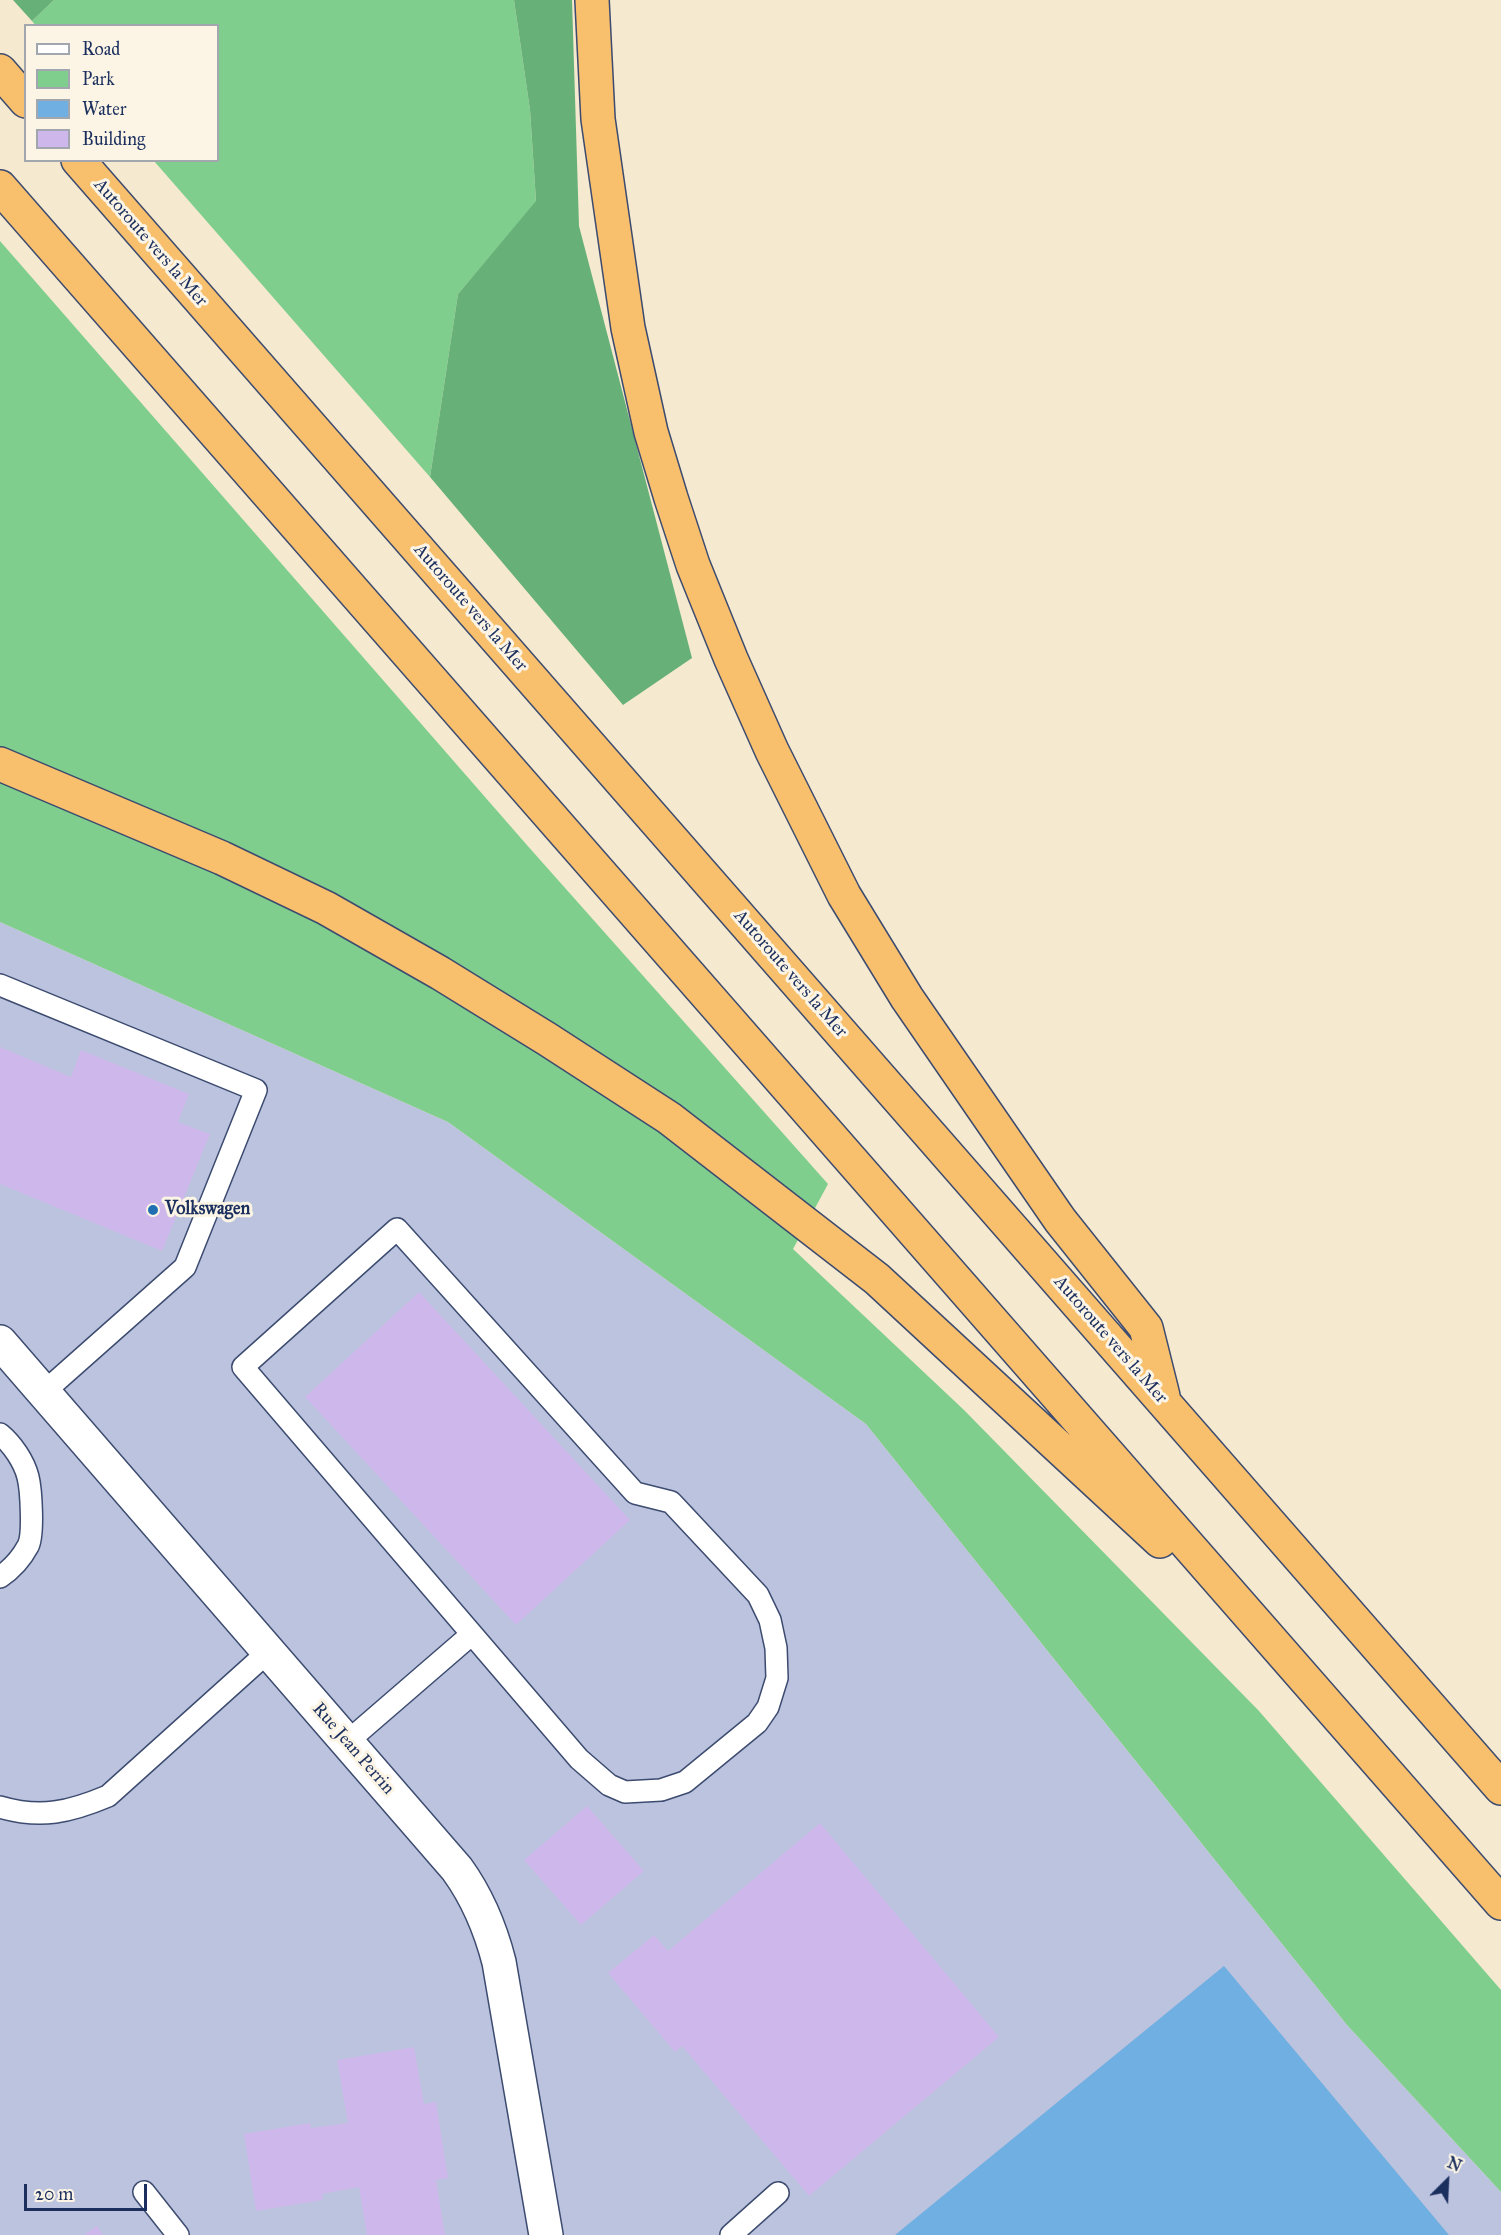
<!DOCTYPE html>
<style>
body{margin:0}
#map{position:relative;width:1501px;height:2235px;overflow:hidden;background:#f5e9cf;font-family:"IM FELL Great Primer",serif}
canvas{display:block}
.legend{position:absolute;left:24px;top:24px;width:195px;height:138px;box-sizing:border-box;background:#fcf5e5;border:2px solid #a2a6af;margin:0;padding:8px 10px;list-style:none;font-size:18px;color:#1b2f5e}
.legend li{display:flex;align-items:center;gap:12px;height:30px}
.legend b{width:30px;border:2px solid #a2a6af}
.north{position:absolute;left:1417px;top:2151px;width:60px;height:60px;-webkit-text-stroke:4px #fcf5e5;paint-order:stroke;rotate:24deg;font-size:16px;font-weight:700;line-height:24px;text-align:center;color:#1b2f5e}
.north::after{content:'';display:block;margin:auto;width:21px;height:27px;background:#1b2f5e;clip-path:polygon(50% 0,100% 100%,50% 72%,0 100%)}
.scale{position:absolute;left:24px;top:2184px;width:123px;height:27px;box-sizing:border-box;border:3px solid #1b2f5e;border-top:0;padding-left:8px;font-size:18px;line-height:21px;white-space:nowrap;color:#1b2f5e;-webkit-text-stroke:4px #fcf5e5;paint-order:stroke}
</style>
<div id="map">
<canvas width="1501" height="2235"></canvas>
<ul class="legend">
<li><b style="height:8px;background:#fff"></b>Road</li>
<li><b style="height:16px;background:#7fce8e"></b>Park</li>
<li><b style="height:16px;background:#6fafe2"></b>Water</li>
<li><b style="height:16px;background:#ceb8eb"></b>Building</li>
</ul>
<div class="north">N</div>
<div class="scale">20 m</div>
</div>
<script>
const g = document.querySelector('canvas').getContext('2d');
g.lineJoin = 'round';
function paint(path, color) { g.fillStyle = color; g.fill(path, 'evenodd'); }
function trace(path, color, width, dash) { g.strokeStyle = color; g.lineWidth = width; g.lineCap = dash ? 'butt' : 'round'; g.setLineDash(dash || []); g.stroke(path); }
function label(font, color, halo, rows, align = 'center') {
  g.font = font + ' "IM FELL Great Primer",serif'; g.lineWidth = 6; g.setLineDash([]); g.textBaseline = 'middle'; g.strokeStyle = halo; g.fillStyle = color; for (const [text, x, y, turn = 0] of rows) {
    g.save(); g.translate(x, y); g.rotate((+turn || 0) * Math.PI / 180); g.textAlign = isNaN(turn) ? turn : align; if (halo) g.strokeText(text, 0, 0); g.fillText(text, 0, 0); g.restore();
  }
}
paint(new Path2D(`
 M0,922L448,1122L866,1424L1347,2025L1501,2192V2235H0Z`), '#bbc3de');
paint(new Path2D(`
 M54,0H514L530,110L536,202L458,294L430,477L154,161L218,160V26H36L32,21Z
 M0,241L526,844L828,1184L793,1249L964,1410L1259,1711L1501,1990V2192L1347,2025L866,1424L448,1122L0,922Z`), '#7fce8e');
paint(new Path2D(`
 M13,0H54L32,21Z
 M514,0H572L579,226L692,658L623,705L430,477L458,294L536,201L530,110Z`), '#67b179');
paint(new Path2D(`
 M1224,1966L1449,2235H895Z`), '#6fafe2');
paint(new Path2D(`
 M0,1047L71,1077L81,1050L189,1094L178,1122L210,1134L162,1251L0,1184Z
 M419,1292L630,1520L516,1625L305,1397Z
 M587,1806L644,1871L581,1925L524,1860Z
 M820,1823L999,2037L809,2196L682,2046L675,2052L608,1973L654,1935L668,1951Z
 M414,2047L424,2104L436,2102L448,2178L436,2180L445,2235H367L359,2187L322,2194L323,2200L256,2211L244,2134L310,2123L311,2128L348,2123L337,2060Z
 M97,2226L103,2235H84Z`), '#ceb8eb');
const service = new Path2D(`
 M0,985L256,1090L185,1267L44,1392
 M397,1229L635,1493L671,1502L758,1595L770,1620L776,1648L777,1678L768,1707L757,1723L685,1782L661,1790L625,1792L609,1785L579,1759L243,1367Z
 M0,1434C12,1444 24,1461 28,1477C31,1489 34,1535 28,1546C21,1559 12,1569 0,1577
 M347,1742L472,1634
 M0,1807C41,1819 70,1812 108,1796L268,1652
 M144,2192L178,2235
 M731,2235L778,2193`);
const minor = new Path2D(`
 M0,1342L457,1869C478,1898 490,1927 499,1962L546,2235`);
const motorway = new Path2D(`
 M592,0L598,119L628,328L651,432L671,498L693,565L731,659L772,751L844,895L907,998L1060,1220L1146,1328L1163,1396
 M0,71L26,101
 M78,160L1501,1788
 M0,187L1501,1903
 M0,764L222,858L326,908L440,973L547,1039L669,1118L877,1279L1160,1541`);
trace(service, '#3c4b6f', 24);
trace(minor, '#3c4b6f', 36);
trace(motorway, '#3c4b6f', 36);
trace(service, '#fff', 21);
trace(minor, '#fff', 33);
trace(motorway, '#f8bf6c', 33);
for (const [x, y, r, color] of [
 [153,1210,6,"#1f6fb2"]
]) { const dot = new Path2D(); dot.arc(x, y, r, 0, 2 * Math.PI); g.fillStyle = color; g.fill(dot); trace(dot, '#fcf5e5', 2); }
label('18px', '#1b2f5e', '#fcf5e5', [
 ["Autoroute vers la Mer",150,243,49],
 ["Autoroute vers la Mer",470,608,49],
 ["Autoroute vers la Mer",790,974,49],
 ["Autoroute vers la Mer",1110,1340,49],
 ["Rue Jean Perrin",353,1749,49]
]);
label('bold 18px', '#1b2f5e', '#fcf5e5', [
 ["Volkswagen",165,1210]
], 'left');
</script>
